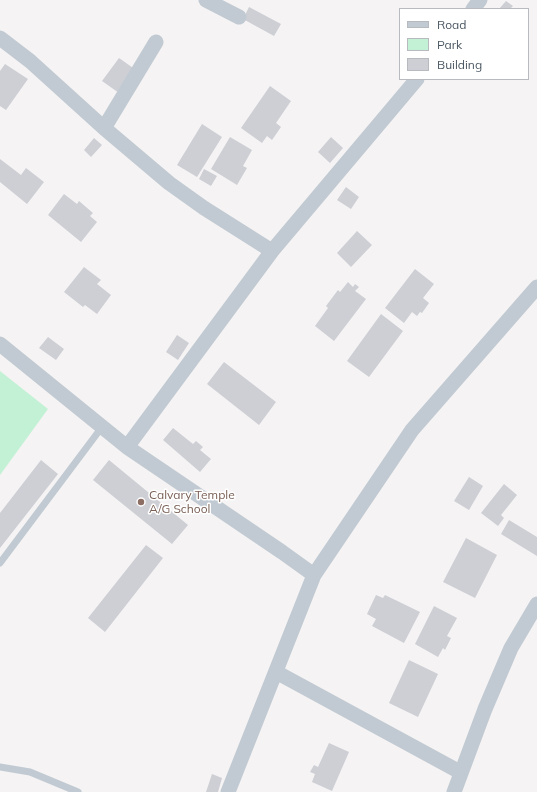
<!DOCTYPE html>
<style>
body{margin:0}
#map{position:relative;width:537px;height:792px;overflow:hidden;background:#f5f3f3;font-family:Mulish,sans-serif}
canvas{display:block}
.legend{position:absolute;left:399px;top:8px;width:130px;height:72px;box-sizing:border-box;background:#fff;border:1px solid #b7bbc0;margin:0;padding:5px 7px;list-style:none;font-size:12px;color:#4a5661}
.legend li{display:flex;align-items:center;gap:8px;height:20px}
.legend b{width:20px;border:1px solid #b7bbc0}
</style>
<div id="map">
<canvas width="537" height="792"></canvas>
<ul class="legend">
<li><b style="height:5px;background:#c1cad2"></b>Road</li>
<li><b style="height:11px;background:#c3f1d5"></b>Park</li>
<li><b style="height:11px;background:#cdcfd5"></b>Building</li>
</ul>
</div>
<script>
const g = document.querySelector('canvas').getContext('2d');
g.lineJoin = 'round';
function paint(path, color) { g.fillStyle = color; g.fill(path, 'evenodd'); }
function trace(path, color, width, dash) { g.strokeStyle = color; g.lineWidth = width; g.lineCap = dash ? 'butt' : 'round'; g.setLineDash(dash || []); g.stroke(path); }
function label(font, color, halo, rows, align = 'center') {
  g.font = font + ' Mulish,sans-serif'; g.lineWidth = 3; g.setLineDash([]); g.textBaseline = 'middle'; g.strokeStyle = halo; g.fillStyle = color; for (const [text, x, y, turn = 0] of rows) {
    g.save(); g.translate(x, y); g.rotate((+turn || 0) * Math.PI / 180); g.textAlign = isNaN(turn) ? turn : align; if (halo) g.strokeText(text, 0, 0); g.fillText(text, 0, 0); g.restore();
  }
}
paint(new Path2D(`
 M0,371L48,409L0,475Z`), '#c3f1d5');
paint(new Path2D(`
 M506,1L513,6L510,9H499Z
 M249,7L281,24L274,36L243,19Z
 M119,58L136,70L119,93L102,81Z
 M5,64L28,79L6,110L0,106V71Z
 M270,86L291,101L276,123L281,127L272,140L267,136L262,143L241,128Z
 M202,124L222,137L197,177L177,165Z
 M230,137L252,150L243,166L247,168L237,185L211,169Z
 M331,137L343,148L330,163L318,152Z
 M94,138L102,145L91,157L84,150Z
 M0,159L21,175L26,168L44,182L27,204L0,182Z
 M204,169L217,176L211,186L199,179Z
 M346,187L359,197L351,209L337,200Z
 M64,194L77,204L79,201L93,213L90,216L97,222L81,242L48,215Z
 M357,231L372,245L351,267L337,253Z
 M84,267L101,280L97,284L111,295L97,314L85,305L83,307L64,292Z
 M415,269L434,284L423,298L429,303L422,313L420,312L417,316L412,312L404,323L385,308Z
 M348,282L353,287L355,284L359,287L355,291L366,299L334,341L315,326L328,308L326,306L338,290L340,292Z
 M381,314L403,331L369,377L347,361Z
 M177,335L189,343L178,360L166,352Z
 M48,337L64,349L56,360L39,348Z
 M224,362L276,402L259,425L207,384Z
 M173,428L193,444L196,441L203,447L200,450L211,459L200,472L163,440Z
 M41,460L58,474L0,548V513Z
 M109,460L188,525L172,544L93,480Z
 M469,477L483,486L469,510L454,501Z
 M504,484L517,495L501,515L504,518L498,526L481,513Z
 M509,520L537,537V556L501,534Z
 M466,538L497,555L475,598L443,582Z
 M146,545L163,558L105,632L88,618Z
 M376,595L383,598L385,595L420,612L404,643L372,626L376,619L367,614Z
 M434,606L457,618L447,636L451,638L445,650L443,648L438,657L415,644Z
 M409,660L438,674L418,717L389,703Z
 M329,743L349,752L332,791L312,782L315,774L310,772L314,765L318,767Z
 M212,774L222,778L218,792H206Z`), '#cdcfd5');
trace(new Path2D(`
 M0,563L102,427
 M0,767L30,772L78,792`), '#c1cad2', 7);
trace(new Path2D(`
 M206,0L239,17
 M473,9L480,0
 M0,38L30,61L104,128L169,183L204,208L272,251
 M104,128L156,42
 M0,344L127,447L282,552L314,575
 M127,447L272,251L417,79
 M276,672L460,772
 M228,792L314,575L412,430L537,287
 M454,792L485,709L511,648L537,604`), '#c1cad2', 15);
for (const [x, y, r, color] of [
 [141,502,4,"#8d6e63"]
]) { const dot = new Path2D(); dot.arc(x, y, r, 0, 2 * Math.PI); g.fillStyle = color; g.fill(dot); trace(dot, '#fff', 1.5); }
label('12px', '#785e54', '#fff', [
 ["Calvary Temple",149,495],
 ["A/G School",149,509]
], 'left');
</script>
